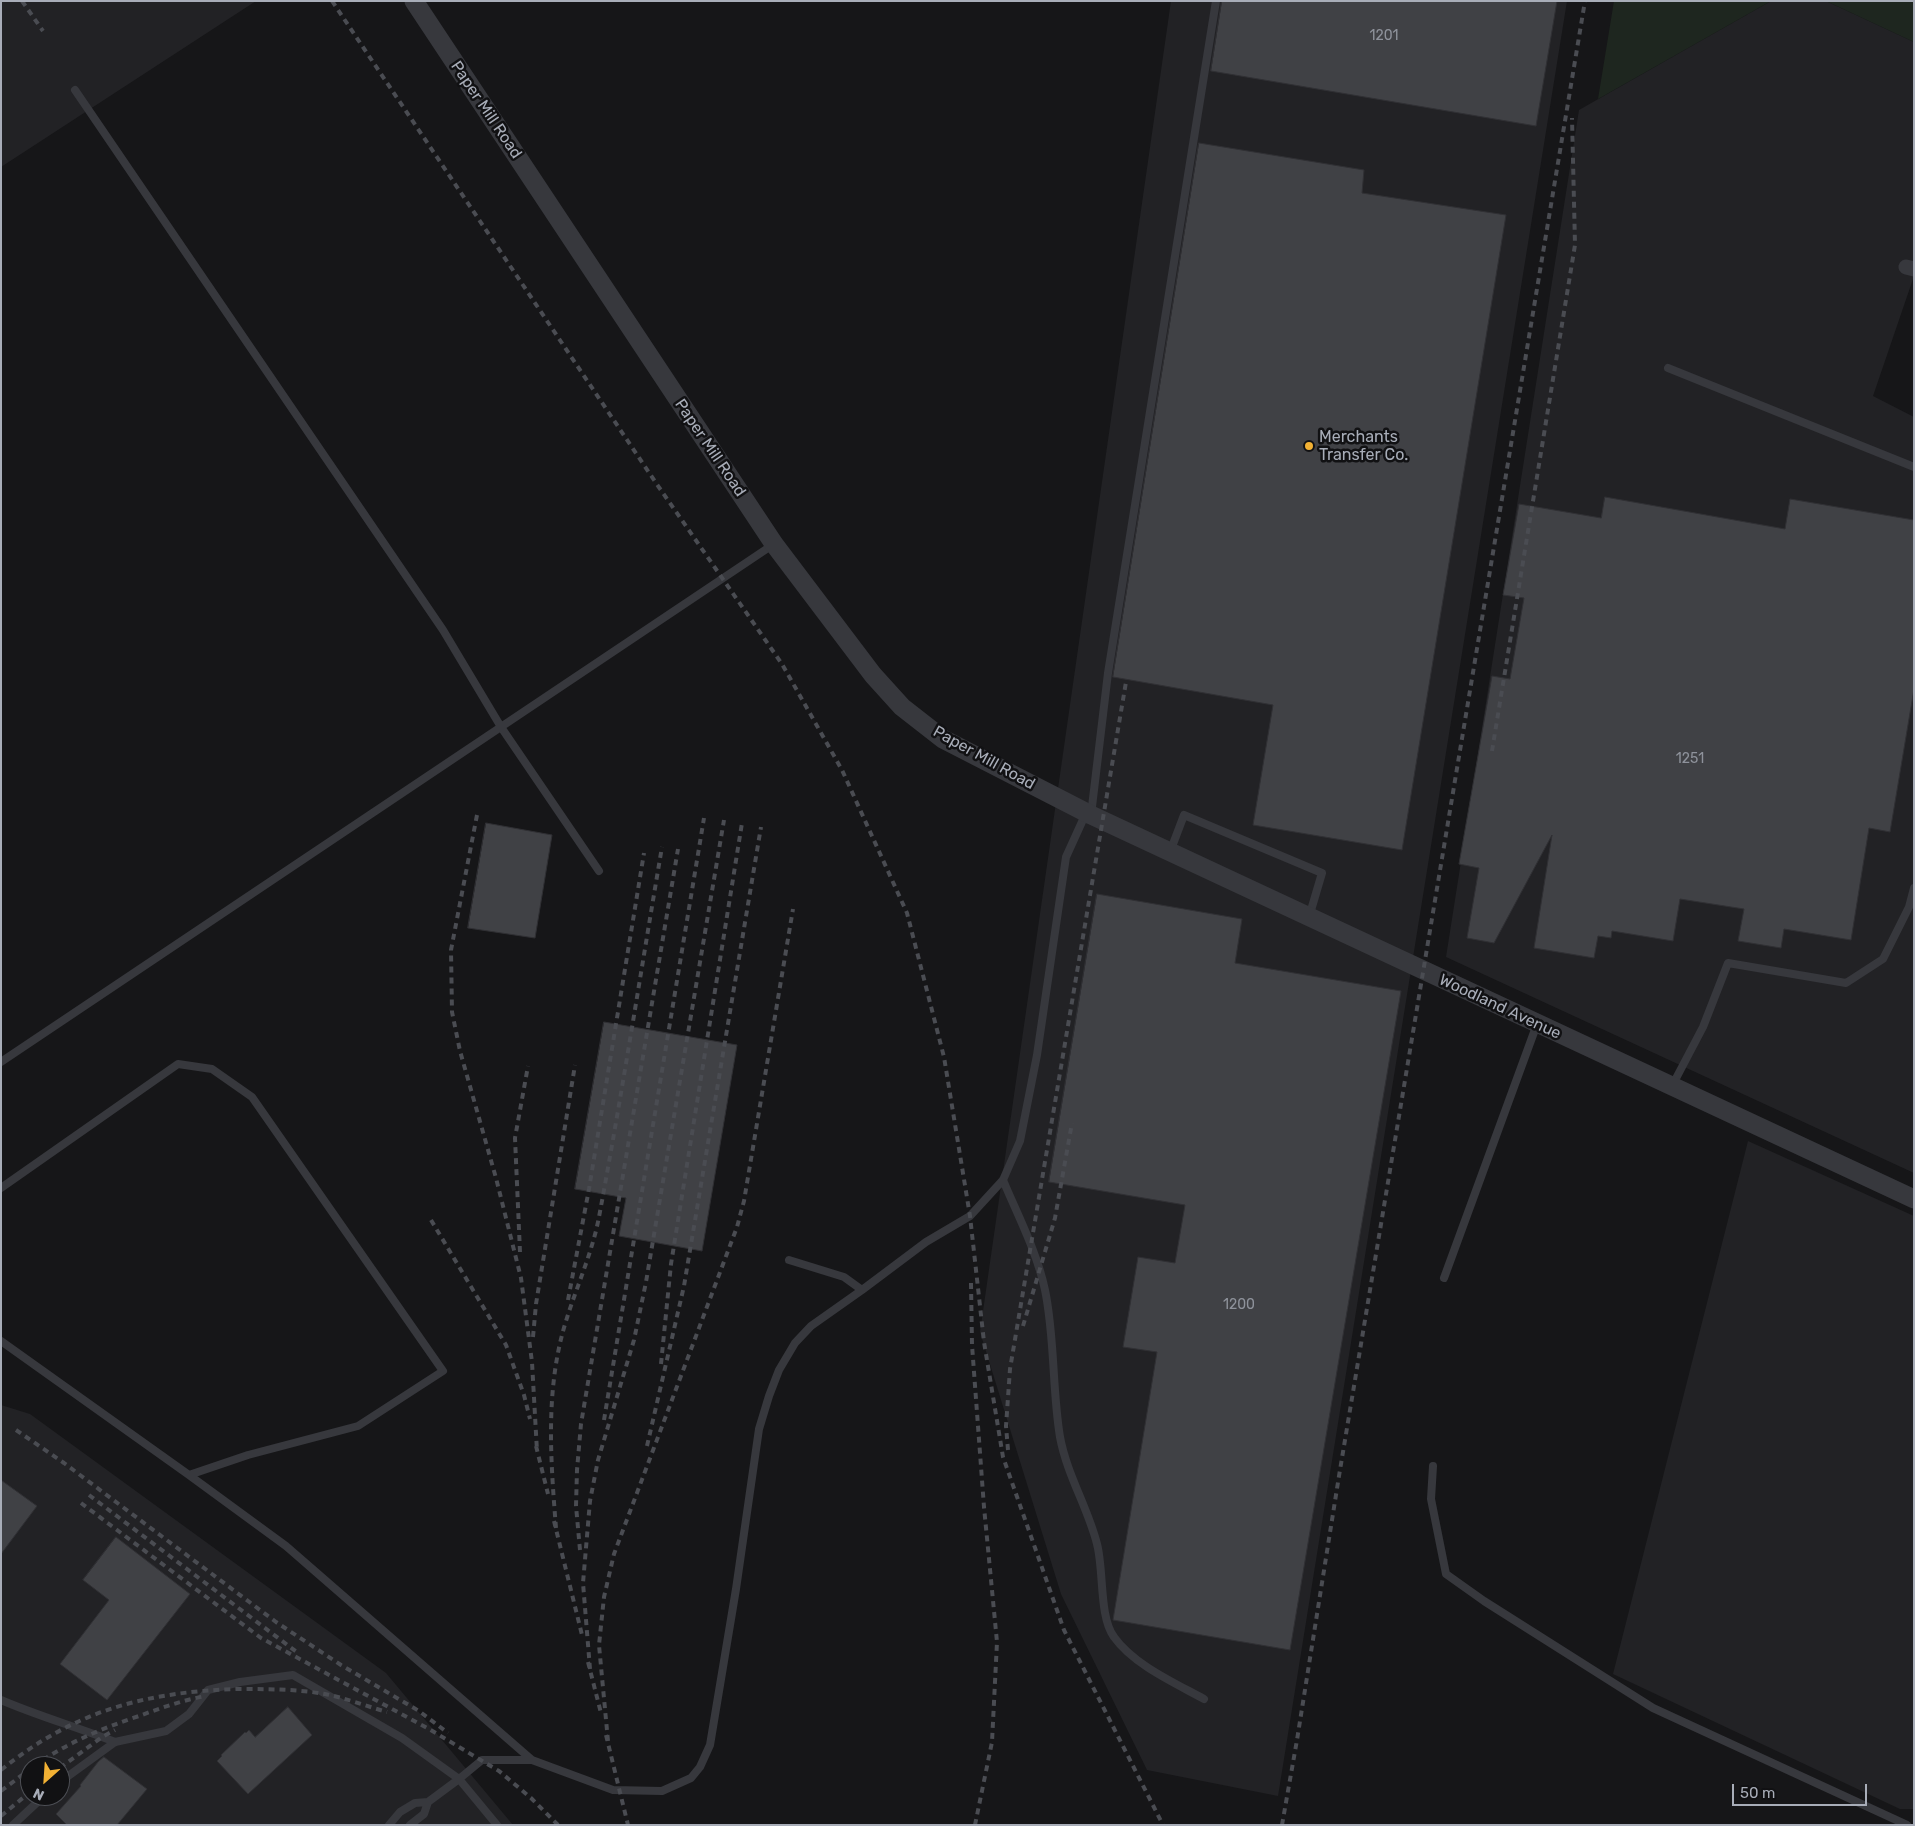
<!DOCTYPE html>
<style>
body{margin:0}
#map{position:relative;width:1915px;height:1826px;overflow:hidden;background:#161618;font-family:Rubik,sans-serif}
canvas{display:block}
.frame{position:absolute;inset:0;border:2px solid #a8adb8;pointer-events:none}
.north{position:absolute;left:20px;top:1756px;width:50px;height:50px;box-sizing:border-box;background:#111113;border:1px solid #4d4f55;border-radius:50%;rotate:206deg;font-size:14px;font-weight:700;line-height:20px;text-align:center;color:#a8adb8}
.north::after{content:'';display:block;margin:auto;width:18px;height:22px;background:#f2b134;clip-path:polygon(50% 0,100% 100%,50% 72%,0 100%)}
.scale{position:absolute;left:1732px;top:1784px;width:135px;height:22px;box-sizing:border-box;border:2px solid #a8adb8;border-top:0;padding-left:6px;font-size:15px;line-height:18px;white-space:nowrap;color:#a8adb8;-webkit-text-stroke:4px #111113;paint-order:stroke}
</style>
<div id="map">
<canvas width="1915" height="1826"></canvas>
<div class="frame"></div>
<div class="north">N</div>
<div class="scale">50 m</div>
</div>
<script>
const g = document.querySelector('canvas').getContext('2d');
g.lineJoin = 'round';
function paint(path, color) { g.fillStyle = color; g.fill(path, 'evenodd'); }
function trace(path, color, width, dash) { g.strokeStyle = color; g.lineWidth = width; g.lineCap = dash ? 'butt' : 'round'; g.setLineDash(dash || []); g.stroke(path); }
function label(font, color, halo, rows, align = 'center') {
  g.font = font + ' Rubik,sans-serif'; g.lineWidth = 5; g.setLineDash([]); g.textBaseline = 'middle'; g.strokeStyle = halo; g.fillStyle = color; for (const [text, x, y, turn = 0] of rows) {
    g.save(); g.translate(x, y); g.rotate((+turn || 0) * Math.PI / 180); g.textAlign = isNaN(turn) ? turn : align; if (halo) g.strokeText(text, 0, 0); g.fillText(text, 0, 0); g.restore();
  }
}
paint(new Path2D(`
 M1,1H256L1,167Z
 M1171,1H1567L1278,1796L1147,1770L1061,1594L980,1332Z
 M1771,1H1826L1914,42V276L1873,396L1914,417V1173L1446,957L1579,110Z
 M1748,1141L1914,1216V1809H1900L1613,1674Z
 M1,1405L30,1414L386,1673L513,1825H1ZM30,1766H60V1796H30Z`), '#222225');
paint(new Path2D(`
 M1614,1H1771L1598,99Z
 M1826,1H1914V42Z`), '#1e261f');
const building = new Path2D(`
 M1222,1H1557L1536,126L1211,71Z
 M1199,143L1364,170L1362,193L1506,215L1402,850L1253,825L1273,705L1113,677Z
 M1605,497L1785,529L1790,499L1914,520V689L1890,832L1869,828L1851,940L1784,929L1781,948L1738,941L1744,909L1680,899L1673,941L1612,931L1611,938L1598,936L1594,958L1534,948L1552,835L1494,943L1467,938L1479,868L1459,864L1492,676L1510,679L1524,598L1503,595L1519,504L1601,518Z
 M486,823L552,835L535,938L468,928Z
 M1097,894L1242,919L1235,963L1401,991L1290,1650L1113,1620L1157,1352L1123,1347L1138,1257L1175,1263L1185,1205L1049,1182Z
 M604,1022L737,1045L702,1251L619,1236L626,1198L575,1189Z
 M1,1480L37,1506L1,1554Z
 M116,1537L190,1594L107,1700L60,1664L109,1600L83,1580Z
 M288,1707L312,1735L248,1794L217,1761L222,1756L221,1755L245,1732L246,1733L249,1730L255,1737Z
 M104,1757L147,1789L117,1825H67L56,1814L81,1786L80,1785L98,1762Z`);
paint(building, '#404145');
trace(building, '#303034', 1);
trace(new Path2D(`
 M75,90L443,630L501,727L599,871
 M1668,368L1914,467
 M1091,815L1108,673L1216,1
 M1170,852L1184,815L1322,873L1309,917
 M1,1062L774,544
 M1672,1086L1703,1027L1728,963L1846,983L1883,959L1909,907L1914,888
 M1003,1180C1018,1216 1037,1252 1045,1290C1055,1338 1052,1389 1060,1437C1067,1475 1088,1508 1097,1544C1104,1570 1099,1617 1114,1637C1134,1665 1175,1683 1204,1699
 M1,1188L178,1064L212,1069L252,1097L443,1371L358,1426L248,1455L189,1475L1,1341
 M789,1260L844,1277L862,1290
 M1444,1278L1537,1024
 M1433,1466L1431,1499L1446,1574L1484,1601L1653,1708L1907,1825
 M189,1475L286,1546L532,1760L613,1790L662,1791L691,1778L700,1767L710,1745L736,1589L759,1429L769,1396L779,1370L795,1343L811,1326L862,1290L926,1242L970,1216L1003,1180L1020,1141L1037,1055L1066,857L1086,813
 M1,1700C38,1716 77,1727 115,1742
 M60,1782L115,1742L166,1731L189,1714L208,1690L240,1682L293,1675L402,1738L459,1779L497,1825
 M13,1825L44,1796
 M389,1825L400,1812L415,1803L428,1802L459,1779L482,1760H532
 M410,1825L424,1814L428,1802`), '#37383d', 8);
trace(new Path2D(`
 M1906,267L1914,269`), '#37383d', 15);
trace(new Path2D(`
 M414,1L774,544L873,675L902,707L943,739L1091,815L1914,1199`), '#37383d', 19);
trace(new Path2D(`
 M22,1L43,31
 M332,1L656,483L782,664L842,770L907,913L944,1057L970,1216L984,1342L1003,1457L1064,1630L1163,1825
 M1492,751L1575,245L1572,118
 M477,815L451,950L452,1012L460,1051L496,1178L521,1278L532,1362L537,1451
 M431,1220L506,1345L524,1395L530,1419
 M520,1252L515,1138L528,1066
 M971,1283L972,1345L984,1507L997,1642L992,1742L975,1825
 M568,1300L589,1189L644,853
 M1023,1326L1055,1218L1072,1123
 M533,1337L536,1304L575,1065
 M661,1364L671,1264L742,823
 M604,1420L704,818
 M16,1430L64,1463L276,1622L341,1665L419,1711L448,1733
 M536,1446L548,1494
 M647,1446L684,1286L761,827
 M1008,1450L1006,1426L1010,1369L1126,682
 M89,1495L298,1653
 M81,1503L261,1638L429,1729L499,1771L531,1798L558,1825
 M554,1521L582,1635
 M556,1528C551,1465 546,1401 561,1339C571,1298 591,1259 599,1217C622,1094 641,970 662,847
 M580,1550L576,1506L577,1470L581,1424L678,849
 M588,1662L601,1713
 M590,1669L583,1583L590,1501L598,1460L634,1340L646,1282L724,820
 M606,1735L628,1825
 M608,1741L599,1645L604,1597L614,1554L737,1227L744,1201L793,909
 M34,1766C67,1743 100,1729 139,1716C161,1708 183,1700 206,1696
 M60,1768L102,1737L115,1730
 M1,1770C74,1711 145,1692 237,1689C267,1689 296,1689 325,1694C345,1698 366,1706 387,1712
 M1,1791L30,1769
 M1,1816L30,1792
 M1282,1825L1297,1740L1339,1476L1585,1`), '#4a4c52', 4, [6, 5]);
for (const [x, y, r, color] of [
 [1309,446,5,"#f2b134"]
]) { const dot = new Path2D(); dot.arc(x, y, r, 0, 2 * Math.PI); g.fillStyle = color; g.fill(dot); trace(dot, '#111113', 2); }
label('14px', '#8e929b', null, [
 ["1201",1384,36],
 ["1251",1690,759],
 ["1200",1239,1305]
]);
label('16px', '#a8adb8', '#111113', [
 ["Paper Mill Road",486,110,56],
 ["Paper Mill Road",710,448,56],
 ["Paper Mill Road",984,758,29],
 ["Woodland Avenue",1500,1007,25]
]);
label('16px', '#a8adb8', '#111113', [
 ["Merchants",1319,437],
 ["Transfer Co.",1319,455]
], 'left');
</script>
